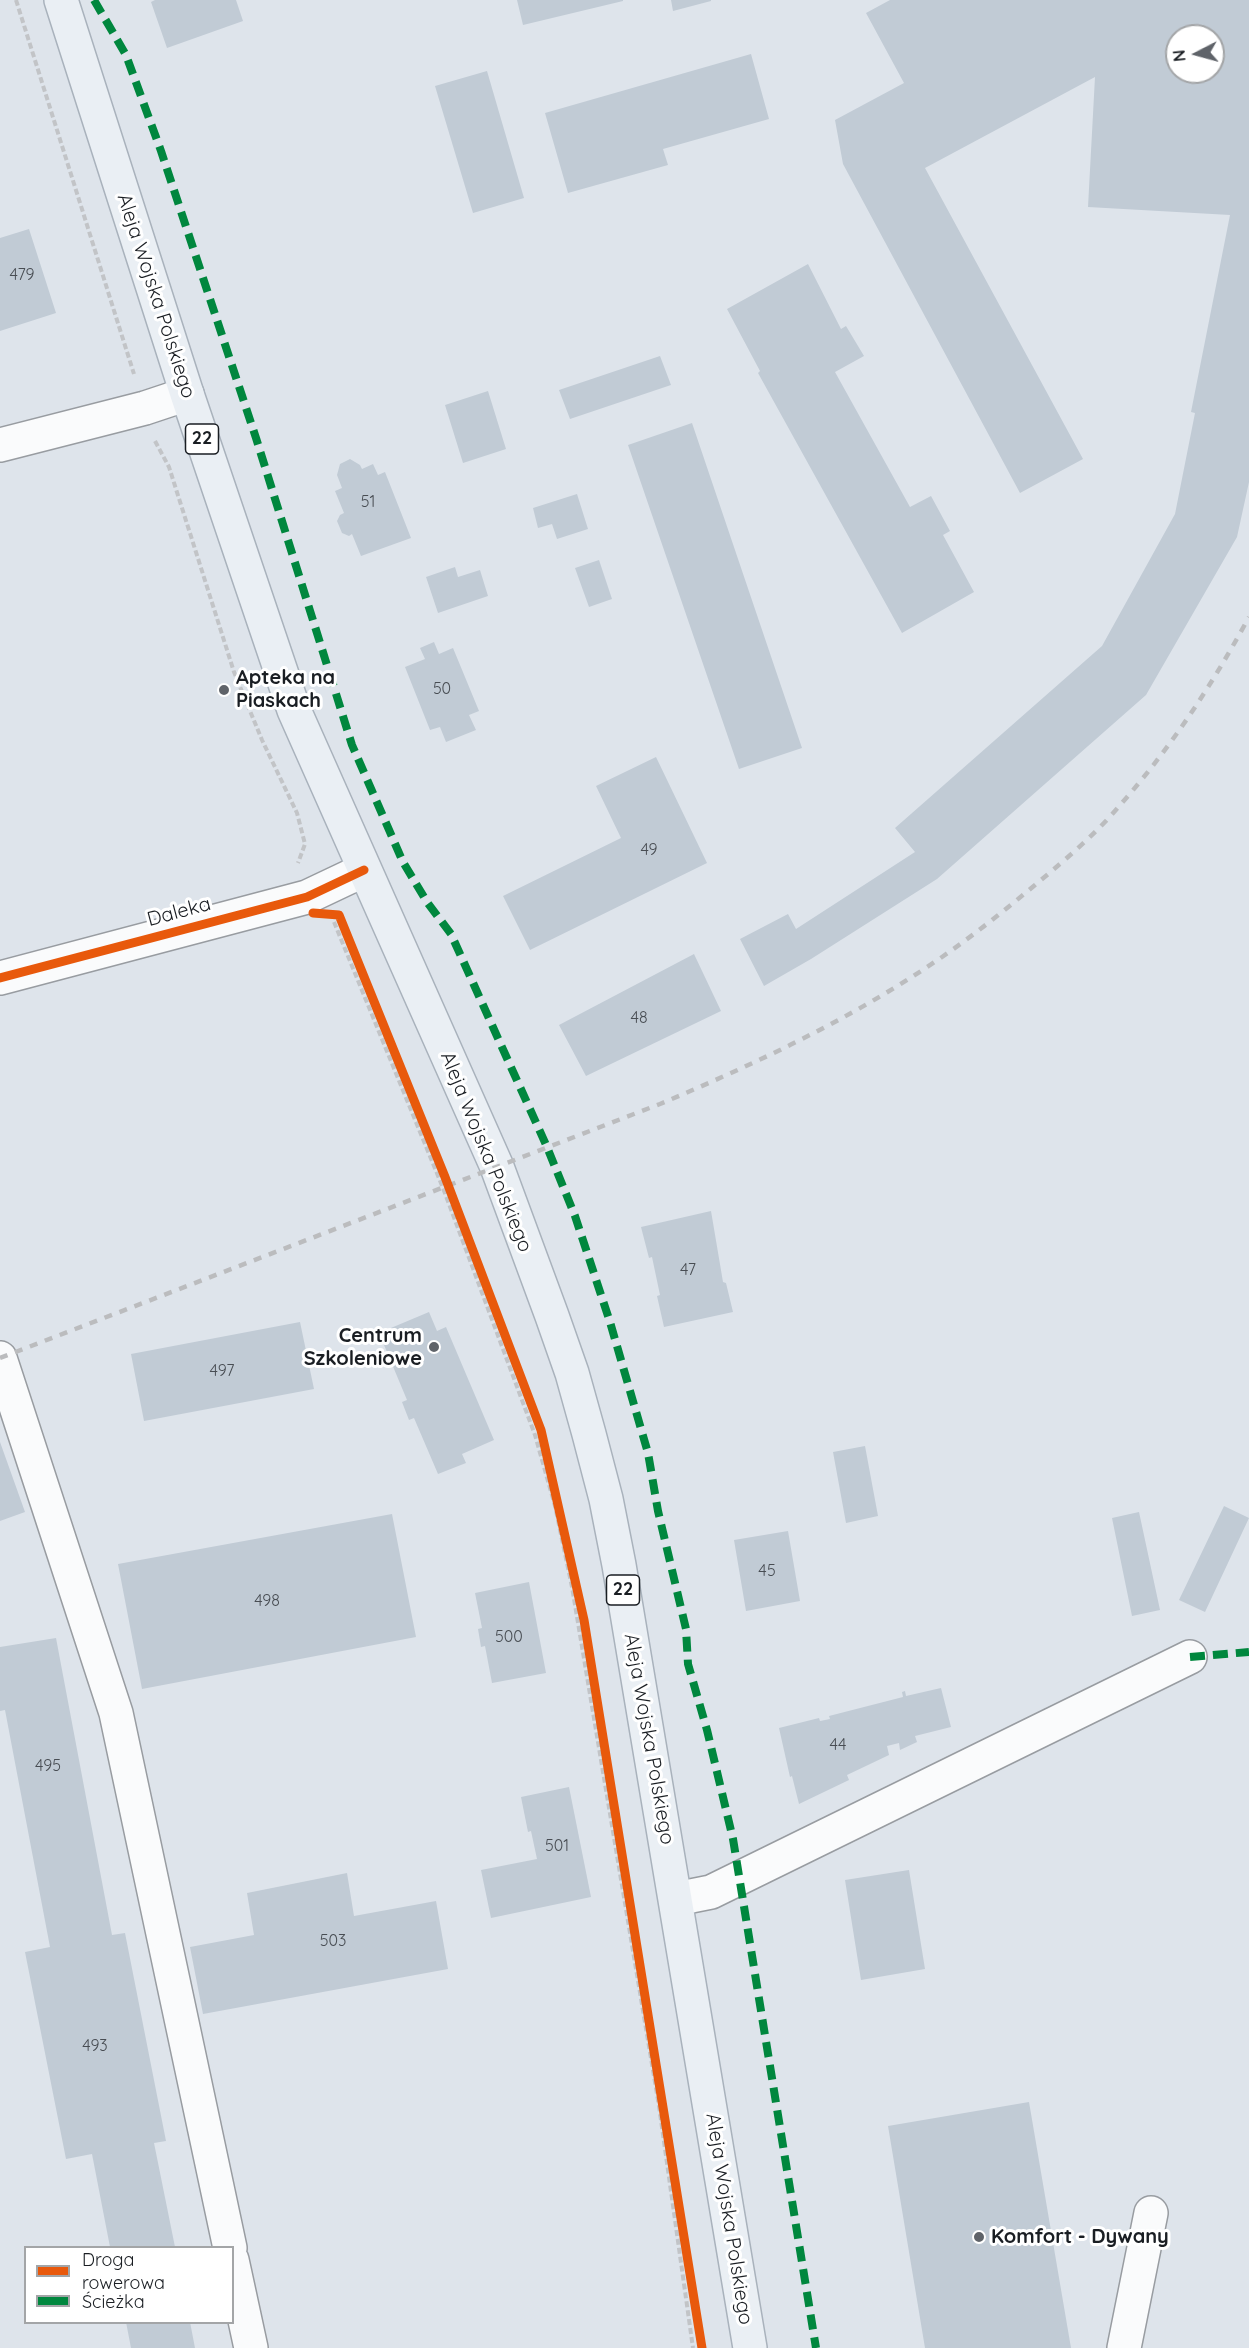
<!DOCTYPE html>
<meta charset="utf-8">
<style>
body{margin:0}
#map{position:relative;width:1249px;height:2348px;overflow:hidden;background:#dee4eb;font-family:Quicksand,sans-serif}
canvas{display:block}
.legend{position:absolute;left:24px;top:2246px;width:210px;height:78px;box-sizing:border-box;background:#fff;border:2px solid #a3a5a7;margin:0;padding:8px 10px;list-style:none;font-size:18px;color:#1a1e23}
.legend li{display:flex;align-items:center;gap:12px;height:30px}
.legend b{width:30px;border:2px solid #a3a5a7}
.north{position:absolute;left:1165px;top:24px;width:60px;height:60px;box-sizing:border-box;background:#fff;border:2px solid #a3a5a7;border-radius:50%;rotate:264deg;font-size:16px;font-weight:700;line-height:24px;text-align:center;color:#1a1e23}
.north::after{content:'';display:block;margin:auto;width:21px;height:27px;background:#5f6369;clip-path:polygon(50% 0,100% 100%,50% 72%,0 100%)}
</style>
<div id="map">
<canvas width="1249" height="2348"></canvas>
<ul class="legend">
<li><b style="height:8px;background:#e8590c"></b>Droga rowerowa</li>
<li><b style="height:8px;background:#00873e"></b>Ścieżka</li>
</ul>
<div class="north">N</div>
</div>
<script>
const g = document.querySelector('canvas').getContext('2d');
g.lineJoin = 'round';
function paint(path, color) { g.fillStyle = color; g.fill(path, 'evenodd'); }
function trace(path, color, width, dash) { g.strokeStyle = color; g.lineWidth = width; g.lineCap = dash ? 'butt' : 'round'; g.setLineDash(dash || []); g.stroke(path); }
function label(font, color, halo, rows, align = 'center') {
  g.font = font + ' Quicksand,sans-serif'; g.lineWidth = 6; g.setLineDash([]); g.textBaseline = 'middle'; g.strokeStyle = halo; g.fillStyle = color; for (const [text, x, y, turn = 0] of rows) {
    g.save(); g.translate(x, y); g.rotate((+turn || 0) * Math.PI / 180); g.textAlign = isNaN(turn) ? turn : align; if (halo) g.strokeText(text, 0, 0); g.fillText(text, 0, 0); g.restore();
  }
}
paint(new Path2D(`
 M155,0H236L243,21L167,48L151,2Z
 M517,0H623V1L523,25Z
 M671,0H711V1L673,11Z
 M890,0H1249V482L1237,537L1146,695L937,879L811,959L764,986L740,939L788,914L796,929L915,852L895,828L1102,646L1175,514L1195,413L1191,412L1230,215L1088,207L1095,77L925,168L1083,459L1020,493L843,164L835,120L904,83L866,13ZM1177,36H1213V72H1177Z
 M751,54L769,119L663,149L668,165L568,193L545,113Z
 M487,71L524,198L473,213L435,86Z
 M29,229L56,313L0,331V238Z
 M808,264L841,329L846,326L864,356L835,372L910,507L931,496L950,531L943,535L974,592L902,633L758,373L760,371L727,309Z
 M660,356L671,385L570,419L559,390Z
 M488,391L506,449L463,463L445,405Z
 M692,423L802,748L739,769L628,445Z
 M350,459L360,465L362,469L373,464L378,475L385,472L411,538L361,556L352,534L349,536L342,533L337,521L340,515L344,513L335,491L342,488L337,475L340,464Z
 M577,494L588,529L557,539L552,524L538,528L533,508Z
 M599,560L612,599L589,607L575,568Z
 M455,567L458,577L480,570L488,596L438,613L426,577Z
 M434,642L439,654L453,648L479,711L469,715L476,730L446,742L440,727L430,730L405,667L425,659L420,648Z
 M656,757L707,863L530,950L503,896L621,838L596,786Z
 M694,954L721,1011L586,1076L559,1025Z
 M711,1211L723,1282L726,1283L733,1312L664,1327L657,1296L660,1295L652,1257L649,1258L641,1227Z
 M429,1312L437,1331L446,1327L494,1440L462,1454L466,1463L438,1474L414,1418L409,1420L402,1402L407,1400L379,1333Z
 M300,1322L314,1389L144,1421L131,1354Z
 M0,1442L25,1512L0,1521Z
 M865,1446L878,1516L846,1523L833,1452Z
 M1224,1506L1249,1518L1205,1612L1179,1600Z
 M1139,1512L1160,1610L1132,1616L1112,1518Z
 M392,1514L416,1637L142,1689L118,1564Z
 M788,1531L800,1601L746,1611L734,1540Z
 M529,1582L546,1673L492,1683L485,1646L481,1647L478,1629L482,1628L475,1593Z
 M56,1638L112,1935L125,1933L166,2141L154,2143L175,2247H110L92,2154L66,2159L25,1952L50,1947L5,1710L0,1711V1647Z
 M941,1688L951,1727L915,1736L917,1742L900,1750L899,1743L887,1746L889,1755L847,1775L849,1780L799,1804L792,1776L790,1777L779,1728L819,1718L820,1721L830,1719L829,1716L903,1697L902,1692L905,1691L906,1696Z
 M569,1787L591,1897L491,1918L481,1870L537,1859L531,1831L528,1832L521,1797Z
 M909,1870L925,1969L861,1980L845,1880Z
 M347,1873L354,1916L436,1901L448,1969L203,2014L190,1947L254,1935L247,1893Z
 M1029,2102L1071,2348H925L888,2126Z
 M126,2322H190L195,2348H131Z`), '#c1cbd5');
const minor = new Path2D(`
 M0,445L145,408L187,394
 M0,978L307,897L364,870
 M0,1358L116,1713L230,2248
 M676,1899L711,1892L1190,1657
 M232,2260L251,2348
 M1124,2348L1151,2213`);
const major = new Path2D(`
 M61,0L187,394L294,710L497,1167L552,1316L572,1373L589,1434L606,1499L619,1565L750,2348`);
trace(minor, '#989ca1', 36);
trace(major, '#a9b2bc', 36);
trace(new Path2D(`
 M16,0L134,374
 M155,441L169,467L234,672L262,740L297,813L305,844L298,863
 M334,922L443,1188L535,1435L555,1506L572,1587L659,2106L693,2348`), '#c2c4c7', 4, [6, 3]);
trace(minor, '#fafbfc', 33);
trace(major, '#eaeff4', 33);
trace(new Path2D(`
 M0,1358L660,1104C757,1063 855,1017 942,957C974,935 1005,910 1035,885C1065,860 1096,834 1121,804C1172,746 1212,685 1249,617`), '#bbbcbe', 4.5, [8, 8]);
trace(new Path2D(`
 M94,0L126,55L161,151L256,438L352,745L403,862L427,902L451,934L547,1147L575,1216L610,1322L648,1453L658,1511L686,1629L688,1664L707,1730L733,1839L816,2348
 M1190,1657L1249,1652`), '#00873e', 8, [15, 8]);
trace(new Path2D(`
 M313,913L339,915L445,1177L541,1430L584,1620L702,2348
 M0,978L307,897L364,870`), '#e8590c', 9);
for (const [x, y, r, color] of [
 [224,690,6,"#5f6369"],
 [434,1347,6,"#5f6369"],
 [979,2237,6,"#5f6369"]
]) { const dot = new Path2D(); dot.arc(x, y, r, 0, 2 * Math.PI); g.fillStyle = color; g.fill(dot); trace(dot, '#fff', 2); }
label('16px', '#484d53', null, [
 ["479",22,275],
 ["51",368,502],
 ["50",442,689],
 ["49",649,850],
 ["48",639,1018],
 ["47",688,1270],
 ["497",222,1371],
 ["45",767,1571],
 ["498",267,1601],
 ["500",509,1637],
 ["44",838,1745],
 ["495",48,1766],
 ["501",557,1846],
 ["503",333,1941],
 ["493",95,2046]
]);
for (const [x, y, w] of [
 [202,439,33],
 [623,1590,33]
]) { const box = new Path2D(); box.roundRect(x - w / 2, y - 15, w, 30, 4.5); g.fillStyle = '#fff'; g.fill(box); trace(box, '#1a1e23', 1.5); }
label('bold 18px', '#1a1e23', null, [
 ["22",202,439],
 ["22",623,1590]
]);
label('20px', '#1a1e23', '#fff', [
 ["Aleja Wojska Polskiego",156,296,72],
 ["Daleka",179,912,-15],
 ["Aleja Wojska Polskiego",486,1152,68],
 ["Aleja Wojska Polskiego",649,1739,80],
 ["Aleja Wojska Polskiego",729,2219,81]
]);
label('bold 20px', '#1a1e23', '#fff', [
 ["Apteka na",236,678],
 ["Piaskach",236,701],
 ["Centrum",422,1336,"right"],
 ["Szkoleniowe",422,1359,"right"],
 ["Komfort - Dywany",991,2237]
], 'left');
</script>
